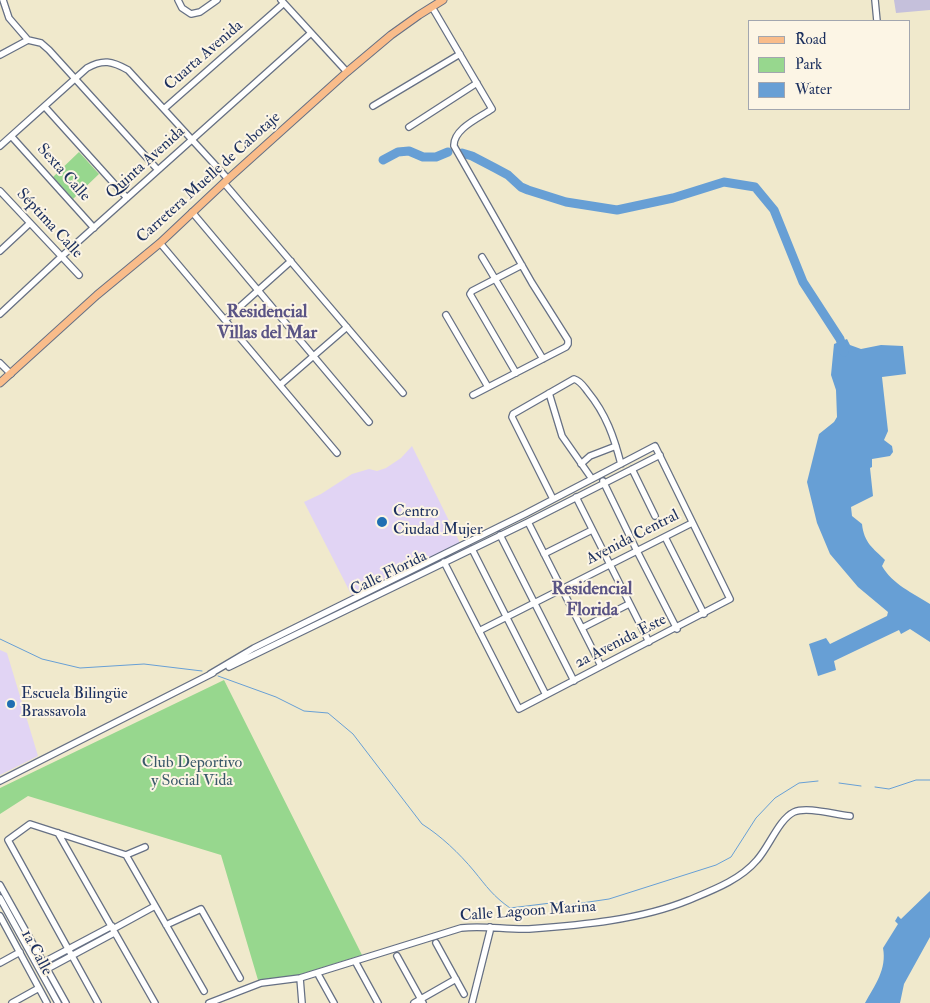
<!DOCTYPE html>
<meta charset="utf-8">
<style>
body{margin:0}
#map{position:relative;width:930px;height:1003px;overflow:hidden;background:#f0e9cc;font-family:"IM FELL Double Pica",serif}
canvas{display:block}
.legend{position:absolute;left:748px;top:20px;width:162px;height:90px;box-sizing:border-box;background:#fcf5e5;border:1px solid #a2a6af;margin:0;padding:6px 9px;list-style:none;font-size:15px;color:#1b2f5e}
.legend li{display:flex;align-items:center;gap:10px;height:25px}
.legend b{width:25px;border:1px solid #a2a6af}
</style>
<div id="map">
<canvas width="930" height="1003"></canvas>
<ul class="legend">
<li><b style="height:6px;background:#f9bc8a"></b>Road</li>
<li><b style="height:14px;background:#97d78e"></b>Park</li>
<li><b style="height:14px;background:#679fd5"></b>Water</li>
</ul>
</div>
<script>
const g = document.querySelector('canvas').getContext('2d');
g.lineJoin = 'round';
function paint(path, color) { g.fillStyle = color; g.fill(path, 'evenodd'); }
function trace(path, color, width, dash) { g.strokeStyle = color; g.lineWidth = width; g.lineCap = dash ? 'butt' : 'round'; g.setLineDash(dash || []); g.stroke(path); }
function label(font, color, halo, rows, align = 'center') {
  g.font = font + ' "IM FELL Double Pica",serif'; g.lineWidth = 4; g.setLineDash([]); g.textBaseline = 'middle'; g.strokeStyle = halo; g.fillStyle = color; for (const [text, x, y, turn = 0] of rows) {
    g.save(); g.translate(x, y); g.rotate((+turn || 0) * Math.PI / 180); g.textAlign = isNaN(turn) ? turn : align; if (halo) g.strokeText(text, 0, 0); g.fillText(text, 0, 0); g.restore();
  }
}
paint(new Path2D(`
 M412,446L460,543L352,596L304,502L321,494L352,474L369,469L377,471L386,468L401,458Z
 M0,650L7,653L38,756L0,775Z`), '#e1d4f4');
paint(new Path2D(`
 M894,0H930V10L896,13Z`), '#c5c0db');
paint(new Path2D(`
 M79,152L99,174L73,199L53,177Z
 M224,680L362,955L295,976L258,980L221,855L28,796L0,814V788Z`), '#97d78e');
paint(new Path2D(`
 M847,339L850,345L861,349L881,345L903,346L906,374L882,377L888,431L884,440L892,446L893,452L890,456L872,459V467L870,468L873,496L851,507L852,516L862,524C864,543 873,548 885,560L882,566C892,584 913,593 930,604V642L910,629L901,634L899,630L834,661L836,670L818,676L809,644L826,638L830,644L887,616L888,612L858,587L830,554L817,523L807,482L819,434L834,422L837,417L836,390L831,375L834,344Z
 M930,891V937L904,984L900,1003H865C875,985 887,969 883,948L898,924L895,921L898,916L901,919Z`), '#679fd5');
trace(new Path2D(`
 M0,639L42,659L80,668L144,664L202,671
 M218,676L276,697L304,711L328,713L353,734L422,824C441,836 459,853 474,871C487,887 493,896 510,908L551,903L568,905L609,899L716,865L731,857L756,818L775,798L799,783L818,781
 M839,783L861,786
 M875,787L889,789L916,780H930`), '#679fd5', 1);
trace(new Path2D(`
 M462,153L472,156L495,168L508,175L521,187L528,190L566,202L617,210L673,198L724,182L755,187L774,210L803,282L840,339L844,352
 M383,160L398,152L409,151L423,157H436L448,152`), '#679fd5', 9);
const minor = new Path2D(`
 M3,0L9,18L28,40L41,43L49,50L158,170
 M178,0L182,8L191,14L200,12L217,0
 M281,0L347,72
 M875,0L877,21
 M432,7L492,109C479,118 453,129 454,146L532,283L568,340V344L566,347L473,395
 M0,55L28,40
 M373,106L460,54
 M45,107L127,198
 M165,108L283,4
 M409,127L477,83
 M12,137L94,228
 M0,146L87,68C103,59 112,61 128,70L228,179
 M224,183L403,393
 M0,191L79,275
 M192,212L369,422
 M160,243L337,453
 M0,251L30,223
 M482,257L543,359
 M0,314L61,257L311,33
 M446,315L488,387
 M225,320L291,261
 M0,363L11,374
 M516,373L470,294L472,291L522,265
 M280,385L347,327
 M549,393L562,436L592,479
 M581,464L590,456L616,446
 M632,469L655,516
 M603,481L637,551L677,629
 M576,497L649,642
 M553,499L512,417L513,414L574,379C581,381 584,387 588,392C606,414 614,437 621,464
 M528,522L601,666
 M500,535L574,681
 M665,537L704,614
 M472,549L546,695
 M544,554L592,530
 M582,628L629,604
 M479,631L692,523
 M229,667L528,522L660,455
 M210,674L254,648L525,514L655,446L730,599L519,709L444,562
 M0,781L213,673
 M58,833L155,1003
 M126,855L204,991
 M0,885L66,1003
 M0,898L58,1003
 M0,916L47,1003
 M166,925L201,909L240,978
 M113,929L155,906
 M436,943L464,994
 M397,956L423,1003
 M355,961L378,1003
 M44,962L112,926
 M0,963L20,952
 M47,969L114,933
 M319,976L334,1003
 M300,978L302,1003
 M12,1003L39,988
 M98,1003L8,840L30,824L126,855L145,847
 M209,1003L261,983L300,978L461,928C484,925 506,930 529,929C582,925 640,920 689,900C713,890 740,880 757,860C769,847 779,819 794,812C807,806 836,815 850,816
 M414,1003L456,979
 M472,1003L490,931V927`);
const major = new Path2D(`
 M0,383L97,295L160,243L228,179L347,72L391,35L419,15L443,0`);
trace(minor, '#667084', 8);
trace(major, '#667084', 9);
trace(minor, '#fff', 5.5);
trace(major, '#f9bc8a', 7);
for (const [x, y, r, color] of [
 [382,522,6,"#1f6fb2"],
 [11,704,5,"#1f6fb2"]
]) { const dot = new Path2D(); dot.arc(x, y, r, 0, 2 * Math.PI); g.fillStyle = color; g.fill(dot); trace(dot, '#fcf5e5', 2); }
label('16px', '#1b2f5e', '#fcf5e5', [
 ["Cuarta Avenida",204,56,-41],
 ["Quinta Avenida",146,163,-42],
 ["Sexta Calle",63,173,48],
 ["Carretera Muelle de Cabotaje",209,178,-42],
 ["Séptima Calle",49,224,47],
 ["Avenida Central",633,538,-27],
 ["Calle Florida",389,574,-26],
 ["2a Avenida Este",621,642,-27],
 ["Calle Lagoon Marina",528,912,-4],
 ["1a Calle",36,953,62]
]);
label('16px', '#1b2f5e', '#fcf5e5', [
 ["Centro",393,513],
 ["Ciudad Mujer",393,531],
 ["Escuela Bilingüe",21,695],
 ["Brassavola",21,713]
], 'left');
label('16px', '#3a596a', '#fcf5e5', [
 ["Club Deportivo",192,764],
 ["y Social Vida",192,782]
]);
label('bold 18px', '#5a5485', '#fcf5e5', [
 ["Residencial",267,313],
 ["Villas del Mar",267,334],
 ["Residencial",592,590],
 ["Florida",592,611]
]);
</script>
